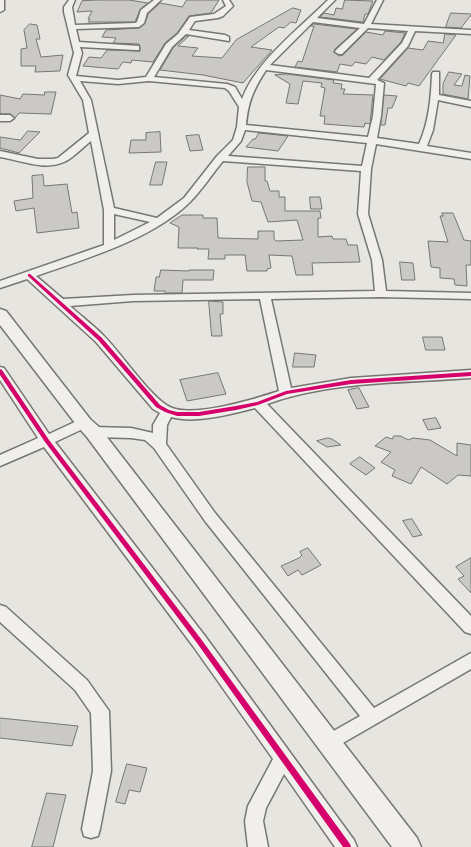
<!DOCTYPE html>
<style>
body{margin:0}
canvas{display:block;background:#e6e5e0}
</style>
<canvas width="471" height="847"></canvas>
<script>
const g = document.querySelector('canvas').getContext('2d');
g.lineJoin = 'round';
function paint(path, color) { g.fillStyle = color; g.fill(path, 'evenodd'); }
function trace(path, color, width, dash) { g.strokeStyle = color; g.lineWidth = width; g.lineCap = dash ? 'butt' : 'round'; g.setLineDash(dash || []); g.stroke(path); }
const building = new Path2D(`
 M101,0H129L148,3L140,10L135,22H88L90,19H88L92,11L77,12L82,1Z
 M187,0H219L211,13L189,16L177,33L165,43L153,62L132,60L131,63L123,62L118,69L83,66L89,57L101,58L107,50L140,51L139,44L113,43L116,38L102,37L106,30L139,28L145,23L148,14L160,3L182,7Z
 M345,0L373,1L368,14H365L363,22L320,17L324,13L334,15L336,8L342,9Z
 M293,8L301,10L296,23L291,22L284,28L279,27L251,47L272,50L243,83L203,75L160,70L173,48L186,36H189L178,46L198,48L192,56L222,58L236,40Z
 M451,13L471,14V15L461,28L446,27Z
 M30,24L37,25L40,39H36L41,57L63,55L60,71L35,72L36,66H21V49L27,48L24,30Z
 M314,24L357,29L335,49L334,52L339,56L343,55L366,32L383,35L385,31L405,33L401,42L384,60L372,57L366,64L355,62L352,66L340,64L337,72L295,67L298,61L302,62L314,26H311Z
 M445,34L456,35L419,86L408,83L406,86L380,79L408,48L423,50L428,41L443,43Z
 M449,72L462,74L454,85L462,86L465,75L470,76L468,99L443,94V84Z
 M287,74L334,80L333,83L342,84L341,89H345L343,94L373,95L370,124L365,123L364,127L324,124L325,116H320L325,88L321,87L322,83L303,81L298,104L286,103L290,84L275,75Z
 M45,92H56L51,114L19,113L15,118L10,114H0V95L20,99L23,94L44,95Z
 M384,95L397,96L392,108H388L385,125H381Z
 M28,131L40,132L19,153L0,148V137L20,140Z
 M160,132L161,152L129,153L131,140H146V133Z
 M259,133L288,136L278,151L246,147L253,139H255Z
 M199,135L203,150L190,151L186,136Z
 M156,162H167L162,185H150Z
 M248,167H265V181H267L270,191H279V197H285V211H320L321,218H318V237L332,236L333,239H346L348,245H357L360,262L312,263L313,275H296L292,256L269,255L271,268L267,269V271H247L245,255H225V259H208L209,249H197L198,248H178L179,227L170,223L182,215H203V218H217L218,238L258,239V231H274V239L276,241L303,240L297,220L268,222L261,202L252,201L247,182Z
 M43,175L44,186L67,184L72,213L77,212L79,228L37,233L34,208L16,211L14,201L33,198L32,176Z
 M310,197H320L322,209H311Z
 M442,213H453L464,240L471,241V265H466L467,286L455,285L454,279L440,278V268L431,267L428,241L448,242L440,216H443Z
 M400,262L413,263L415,280H402Z
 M161,270L189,271V270H214L213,280H183L182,293H165V291H154L156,277H159Z
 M209,301L223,302V314H220L222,336H212Z
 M423,337H442L445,350H426Z
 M295,353L316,355L314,367H293Z
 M218,373L226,394L187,401L180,380Z
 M359,388L369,407L357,409L348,390Z
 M436,418L441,428L428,430L423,420Z
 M394,436H401L408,440L413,438L430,440L457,456V443L471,445V476L458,475L447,484L421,467L411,484L392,476L395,470L381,462L391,452L375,446L386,437L392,439Z
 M328,438L332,439L341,445L327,447L317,441Z
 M360,457L375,468L366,475L350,464Z
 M412,519L422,535L413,537L403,521Z
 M308,548L321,565L302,575L298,570L288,576L281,566L299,558L302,555L300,552Z
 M471,558V593L458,579L464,576L456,567Z
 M0,718L78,726L72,746L0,738Z
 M127,764L147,768L140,792L129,790L125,804L116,802Z
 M47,793L66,795L53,847H32Z`);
paint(building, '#cac9c5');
trace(building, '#777674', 1);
const street = new Path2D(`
 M0,0H4V10L0,12Z
 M69,0H75L72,7L75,25L135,23L137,22L141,10L154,0H161L147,13L144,23L139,27L76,29L79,42L139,46V50H136L80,47L82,53L76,76L118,80L146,77L166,44L178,34L190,17L214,14L226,6L223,0H229L233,6L223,16L218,18L195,21L189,30L225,35L229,37V41L186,34L172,47L154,77L227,84L235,87L242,99C256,61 300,28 328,0H335L317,18L364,24L377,0H383L371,24L471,30V34L415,31L408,46L377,80L384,83L381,116L377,138L419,144C429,122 431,98 432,74L433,72H439V95L471,101V107L438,100L433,130L427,146L471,153V159L376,144L371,169L368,214L382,260L386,291L471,293V299L381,297L271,299L291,388L351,378L471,370V378C403,383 331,381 267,404L471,616V634L465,632L255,408C231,414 195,424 171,417L167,425L166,444L215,513L374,708L471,653V669L329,751L323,749L320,743L323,737L360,716L205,521L154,448L145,440L131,438L93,437L88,435L86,432L88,429L93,427L131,428L153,433V425L160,413L153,409L96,342L27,279L0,288V281L104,245V210L91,141C83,147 73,158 64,162C44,171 20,160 0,157V151L38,159H53L58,158L89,133L83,100L68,75L74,53L64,12V7ZM313,22L360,28L336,50L335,52L339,54H342L368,28L408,31L402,43L369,78L270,65ZM266,70L376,84L373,116L368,137L246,125C248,101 254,89 266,70ZM80,81L118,84L149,81L225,88L229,91L239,107L237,127L233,140L217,156L184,198L157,218L114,208L91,100ZM245,130L367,143L362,166L228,156L241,141ZM223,161L361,171L358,214L372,260L375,291L133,295L63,299L36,276C85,259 153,239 190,202C202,190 212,174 223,161ZM114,214L150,222L114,240ZM260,299L279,391C256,399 195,417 172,408C153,401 121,353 104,336C93,325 81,316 70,306L133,301Z
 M0,115H10L14,118L10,121H0Z
 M0,367L4,368L49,434L79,420L84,418L89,420L90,423L89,426L55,442L205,636L354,840L357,847H335L284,774L266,808L263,821L268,847H248L245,821L248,806L273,759L193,646L44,447L0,466V455L38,438L0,380Z
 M0,605L6,607L87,680L109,711L111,771L100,829L98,836L91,838L84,836L82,829L93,771L91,713L75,690L0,622Z`);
const secondary = new Path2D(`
 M0,309L6,311L90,419L99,427L417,838L421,847H392L87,437L78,427L0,325Z`);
trace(street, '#777674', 3);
trace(secondary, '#777674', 3);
paint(street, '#f0efeb');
paint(secondary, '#f0efeb');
paint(new Path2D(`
 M28,274H30L102,338L160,405L169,410L177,412H199L236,406L257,402L286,391L351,380L471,372V376L351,384L287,394L258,405L236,410L199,416H177L165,412L156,407L98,340L28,276Z
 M0,369L2,370L49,440L201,639L350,844L351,847H343L197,643L45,442L0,375Z`), '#d6006c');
</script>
